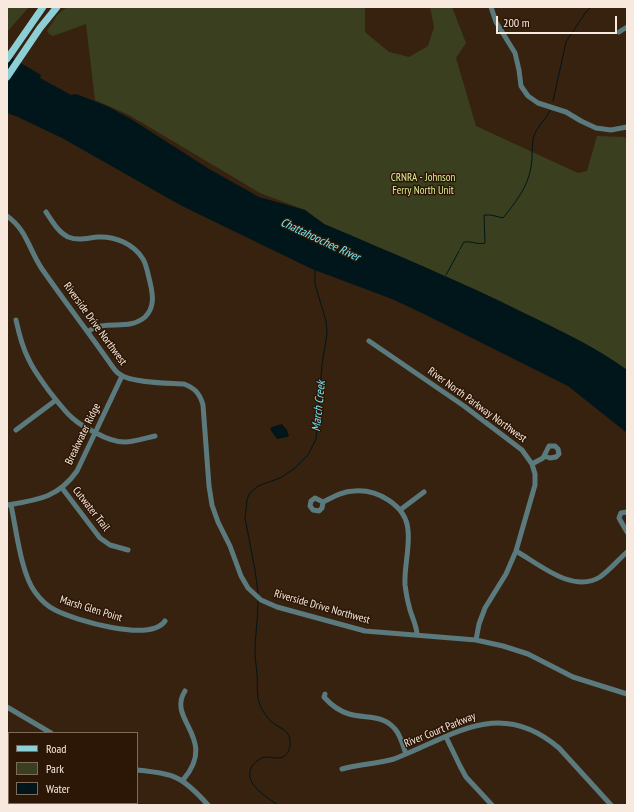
<!DOCTYPE html>
<style>
body{margin:0}
#map{position:relative;width:634px;height:812px;overflow:hidden;background:#37210f;font-family:"PT Sans Narrow",sans-serif}
canvas{display:block}
.frame{position:absolute;inset:0;border:8px solid #f8e9de;pointer-events:none}
.legend{position:absolute;left:8px;top:732px;width:130px;height:72px;box-sizing:border-box;background:#2c1706;border:1px solid #7e6b5c;margin:0;padding:5px 7px;list-style:none;font-size:12px;color:#f8e9de}
.legend li{display:flex;align-items:center;gap:8px;height:20px}
.legend b{width:20px;border:1px solid #7e6b5c}
.scale{position:absolute;left:496px;top:16px;width:121px;height:18px;box-sizing:border-box;border:2px solid #f8e9de;border-top:0;padding-left:5px;font-size:12px;line-height:14px;white-space:nowrap;color:#f8e9de;-webkit-text-stroke:3px #2c1706;paint-order:stroke}
</style>
<div id="map">
<canvas width="634" height="812"></canvas>
<div class="frame"></div>
<ul class="legend">
<li><b style="height:5px;background:#8ccfd5"></b>Road</li>
<li><b style="height:11px;background:#3a401f"></b>Park</li>
<li><b style="height:11px;background:#00161a"></b>Water</li>
</ul>
<div class="scale">200 m</div>
</div>
<script>
const g = document.querySelector('canvas').getContext('2d');
g.lineJoin = 'round';
function paint(path, color) { g.fillStyle = color; g.fill(path, 'evenodd'); }
function trace(path, color, width, dash) { g.strokeStyle = color; g.lineWidth = width; g.lineCap = dash ? 'butt' : 'round'; g.setLineDash(dash || []); g.stroke(path); }
function label(font, color, halo, rows, align = 'center') {
  g.font = font + ' "PT Sans Narrow",sans-serif'; g.lineWidth = 3; g.setLineDash([]); g.textBaseline = 'middle'; g.strokeStyle = halo; g.fillStyle = color; for (const [text, x, y, turn = 0] of rows) {
    g.save(); g.translate(x, y); g.rotate((+turn || 0) * Math.PI / 180); g.textAlign = isNaN(turn) ? turn : align; if (halo) g.strokeText(text, 0, 0); g.fillText(text, 0, 0); g.restore();
  }
}
paint(new Path2D(`
 M7,7H29L7,32Z
 M67,7H365V32L389,52L409,57L428,46L434,27L430,7H452L466,43L456,58L476,126L578,173L587,171L597,136L625,137L627,143V370C596,347 561,331 526,314C460,281 392,253 324,224L305,210L260,193L129,115L95,100L86,24L53,36L49,34L47,31L58,14Z`), '#3a401f');
paint(new Path2D(`
 M7,55L41,75L40,78L71,95L76,94L107,106L131,119L209,169L259,197L305,210L324,224C392,253 460,281 526,314C561,331 596,347 627,370V433L568,386L422,313L392,299L312,269L182,206L62,138L18,117L7,113Z
 M282,424L287,430L289,436L287,437L277,439L270,429L272,427Z`), '#00161a');
trace(new Path2D(`
 M553,101L566,42L586,12L591,7
 M460,249L464,242C473,241 477,245 485,243L484,215H491L503,218C515,203 528,187 531,167C533,157 531,146 534,136C537,126 546,120 550,110
 M446,275L459,251
 M258,593L255,570L245,518L247,500L249,494L258,486L280,478L295,468L308,455L316,439L322,365L327,333L326,321L315,284V270
 M258,601C258,619 255,636 255,653C255,661 257,668 257,675C258,685 256,695 260,705C263,712 267,718 272,722C280,729 289,729 290,741C291,747 288,754 283,757C276,760 269,755 262,758C257,760 253,764 251,768C244,785 267,797 278,805`), '#00161a', 1);
trace(new Path2D(`
 M491,7L496,22L515,53L519,70L521,86L528,96L538,103L566,112L581,121L596,128L611,130L627,127
 M619,32L627,27
 M46,212C52,221 58,232 68,237C79,241 87,238 98,237C115,236 134,244 143,259C147,266 148,275 150,282C153,295 155,307 145,317C128,332 104,318 88,332
 M7,216C27,230 29,250 42,269C65,302 89,333 112,366C114,369 117,373 121,375C132,383 170,383 184,384C195,388 200,394 203,405L209,486L212,505L218,522L230,546L241,576L248,588L261,600L277,607L365,631L476,640L503,646L528,654L573,677L627,694
 M16,320C19,334 22,347 29,360C34,371 42,381 49,391C66,412 71,421 96,433C105,438 114,442 125,442C135,442 145,438 155,436
 M369,341L464,406L522,450L532,464L535,474V485L516,551L506,574L485,608L479,624L476,640
 M16,430L56,400
 M532,464L543,458L549,446H555L558,449L559,454L556,457L550,458L544,456
 M62,488L100,538L110,545L128,550
 M323,502L322,508L319,511L313,510L310,506L311,501L315,498L323,502C333,497 343,491 354,491C377,489 406,505 408,530C410,548 404,567 405,585C406,592 407,599 409,606C411,616 417,625 417,635
 M7,505C37,500 58,498 77,471L122,376
 M11,505C16,528 21,574 35,592C40,599 47,606 55,610C75,620 150,643 165,621
 M400,510L424,492
 M627,512L621,513L619,518L627,532
 M516,551C539,564 573,594 600,577C610,570 618,560 627,552
 M325,694L324,697C331,705 339,711 349,714C366,719 383,714 395,729C401,736 403,746 406,754
 M7,707L51,733
 M446,737L460,766L466,777L492,805
 M342,769C359,764 376,764 394,759C454,736 499,697 559,748L611,805
 M137,770C175,774 182,776 208,805
 M183,780C219,738 166,720 185,691`), '#5b7a7d', 5);
trace(new Path2D(`
 M7,59L43,7
 M7,77L40,28L57,7`), '#8ccfd5', 7);
label('11px', '#de9', '#2c1706', [
 ["CRNRA - Johnson",423,178],
 ["Ferry North Unit",423,191]
]);
label('11px', '#f8e9de', '#2c1706', [
 ["Riverside Drive Northwest",95,324,54],
 ["River North Parkway Northwest",477,405,36],
 ["Breakwater Ridge",83,434,-64],
 ["Cutwater Trail",91,509,52],
 ["Riverside Drive Northwest",322,607,16],
 ["Marsh Glen Point",91,609,17],
 ["River Court Parkway",440,730,-22]
]);
label('italic 12px', '#73ebfb', '#2c1706', [
 ["Chattahoochee River",320,240,25],
 ["March Creek",319,406,-84]
]);
</script>
